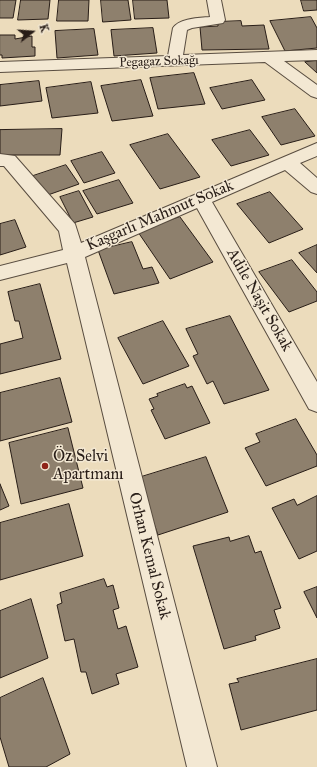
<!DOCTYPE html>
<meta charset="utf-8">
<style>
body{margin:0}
#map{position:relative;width:317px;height:767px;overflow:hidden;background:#ecdcbc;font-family:"IM FELL Great Primer",serif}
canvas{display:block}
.north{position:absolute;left:12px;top:12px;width:40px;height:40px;-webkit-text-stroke:3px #f3e8d3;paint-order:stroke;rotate:73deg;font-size:11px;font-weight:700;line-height:16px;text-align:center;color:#281d17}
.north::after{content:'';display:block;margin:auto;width:14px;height:18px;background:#281d17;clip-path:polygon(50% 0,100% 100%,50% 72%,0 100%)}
</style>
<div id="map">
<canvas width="317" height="767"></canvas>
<div class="north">K</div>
</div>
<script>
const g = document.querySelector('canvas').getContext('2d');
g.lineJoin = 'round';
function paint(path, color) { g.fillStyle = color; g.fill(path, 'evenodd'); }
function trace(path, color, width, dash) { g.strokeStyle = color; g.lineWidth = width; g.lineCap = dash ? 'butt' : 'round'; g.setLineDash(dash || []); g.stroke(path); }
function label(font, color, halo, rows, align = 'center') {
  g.font = font + ' "IM FELL Great Primer",serif'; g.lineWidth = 3; g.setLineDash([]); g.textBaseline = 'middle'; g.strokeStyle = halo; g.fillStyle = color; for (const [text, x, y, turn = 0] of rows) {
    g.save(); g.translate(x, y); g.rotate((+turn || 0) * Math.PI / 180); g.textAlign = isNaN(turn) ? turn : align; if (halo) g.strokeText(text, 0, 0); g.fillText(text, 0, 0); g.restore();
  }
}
const building = new Path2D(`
 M0,0H16L13,18H0Z
 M21,0H50L48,19L18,20Z
 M59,0H89L88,21H57Z
 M101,0H128L131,20L103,22Z
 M133,0H167L169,18L135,19Z
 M301,0H317V10L304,11Z
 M311,17L317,28V48L285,51L270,21Z
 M241,21L242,26L264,25L269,49L202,50L200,27L218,26V22Z
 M153,28L157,53L114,56L111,30Z
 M94,29L98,55L57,58L55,31Z
 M0,35H15V39L32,36V47H35V56L2,58V55H0Z
 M317,61V73L305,62Z
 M194,73L205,104L158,109L150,78Z
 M141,80L153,116L112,121L101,86Z
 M252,80L265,100L222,109L210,88Z
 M39,81L42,101L0,106V85Z
 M91,82L98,113L52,118L46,88Z
 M295,109L315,136L281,145L262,117Z
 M62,129L60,155H0V130Z
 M250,130L269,155L231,166L212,140Z
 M168,134L200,177L160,189L130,145Z
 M102,152L115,173L84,183L71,161Z
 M66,165L79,184L45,196L33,176Z
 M119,180L133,203L97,214L83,191Z
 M79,191L93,217L73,223L60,197Z
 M270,192L303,229L269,243L237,204Z
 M180,217L213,262L170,279L138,232Z
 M15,220L26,247L0,255V224Z
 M132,242L143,269L152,267L159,283L114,294L98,250Z
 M317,245V273L299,253Z
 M292,260L317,292V301L289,312L259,272Z
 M40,284L61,359L0,374V344L23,338L19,321H15L8,292Z
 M230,316L269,390L224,404L213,381L207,384L193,356L198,354L186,329Z
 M163,321L189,366L143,384L118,338Z
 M60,378L72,422L0,441V393Z
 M185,384L187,388L192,386L210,423L165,439L151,410L154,409L149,399L158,396L157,394Z
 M296,419L317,455V466L266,486L245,448L260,442L256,434Z
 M68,428L83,488L21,504L9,443Z
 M206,457L228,512L158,535L138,478Z
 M0,484L9,506L0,510Z
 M317,496V551L299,559L272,508L294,499L297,505Z
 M69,504L83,556L0,580V523Z
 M249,536L255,553L261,551L281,608L274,610L280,628L255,636L256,640L224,649L193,546L229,537L230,541Z
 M104,579L107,587L113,585L119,608L113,610L118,629L126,626L138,667L116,674L119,684L92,694L86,672H81L74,639L65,641L57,605L62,603L60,593Z
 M317,587V618L304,592Z
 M31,599L48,658L0,678V611Z
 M317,659V710L241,730L229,684L239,682L237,679Z
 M43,678L70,754L46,767H9L0,737V698Z`);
paint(building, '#8e806d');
trace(building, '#281d17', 1);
const minor = new Path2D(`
 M207,0H221L225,20L223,23L192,28L187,30L183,55L317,50V60L284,61L317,85V98L311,96L265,62L0,72V62L168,56L173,28C180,18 199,18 210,17Z
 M317,143V156L300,163L317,178V194L311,192L285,170L212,202L317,382V412L309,409L197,208L85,257L217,767H187L67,263L0,280V266L63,250L59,231L4,166H0V154L15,156L75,224L81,243Z`);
trace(minor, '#594d40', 2);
paint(minor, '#f3e8d3');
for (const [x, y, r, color] of [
 [45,466,4,"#8f2418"]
]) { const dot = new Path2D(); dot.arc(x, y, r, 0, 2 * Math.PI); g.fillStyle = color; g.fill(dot); trace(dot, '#f3e8d3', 1.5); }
label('13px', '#281d17', '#f3e8d3', [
 ["Pegagaz Sokağı",159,62,-2]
]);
label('16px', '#281d17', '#f3e8d3', [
 ["Kaşgarlı Mahmut Sokak",160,216,-23],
 ["Adile Naşit Sokak",259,300,60],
 ["Orhan Kemal Sokak",149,556,76]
]);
label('16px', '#281d17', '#f3e8d3', [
 ["Öz Selvi",53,457],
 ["Apartmanı",53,475]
], 'left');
</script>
